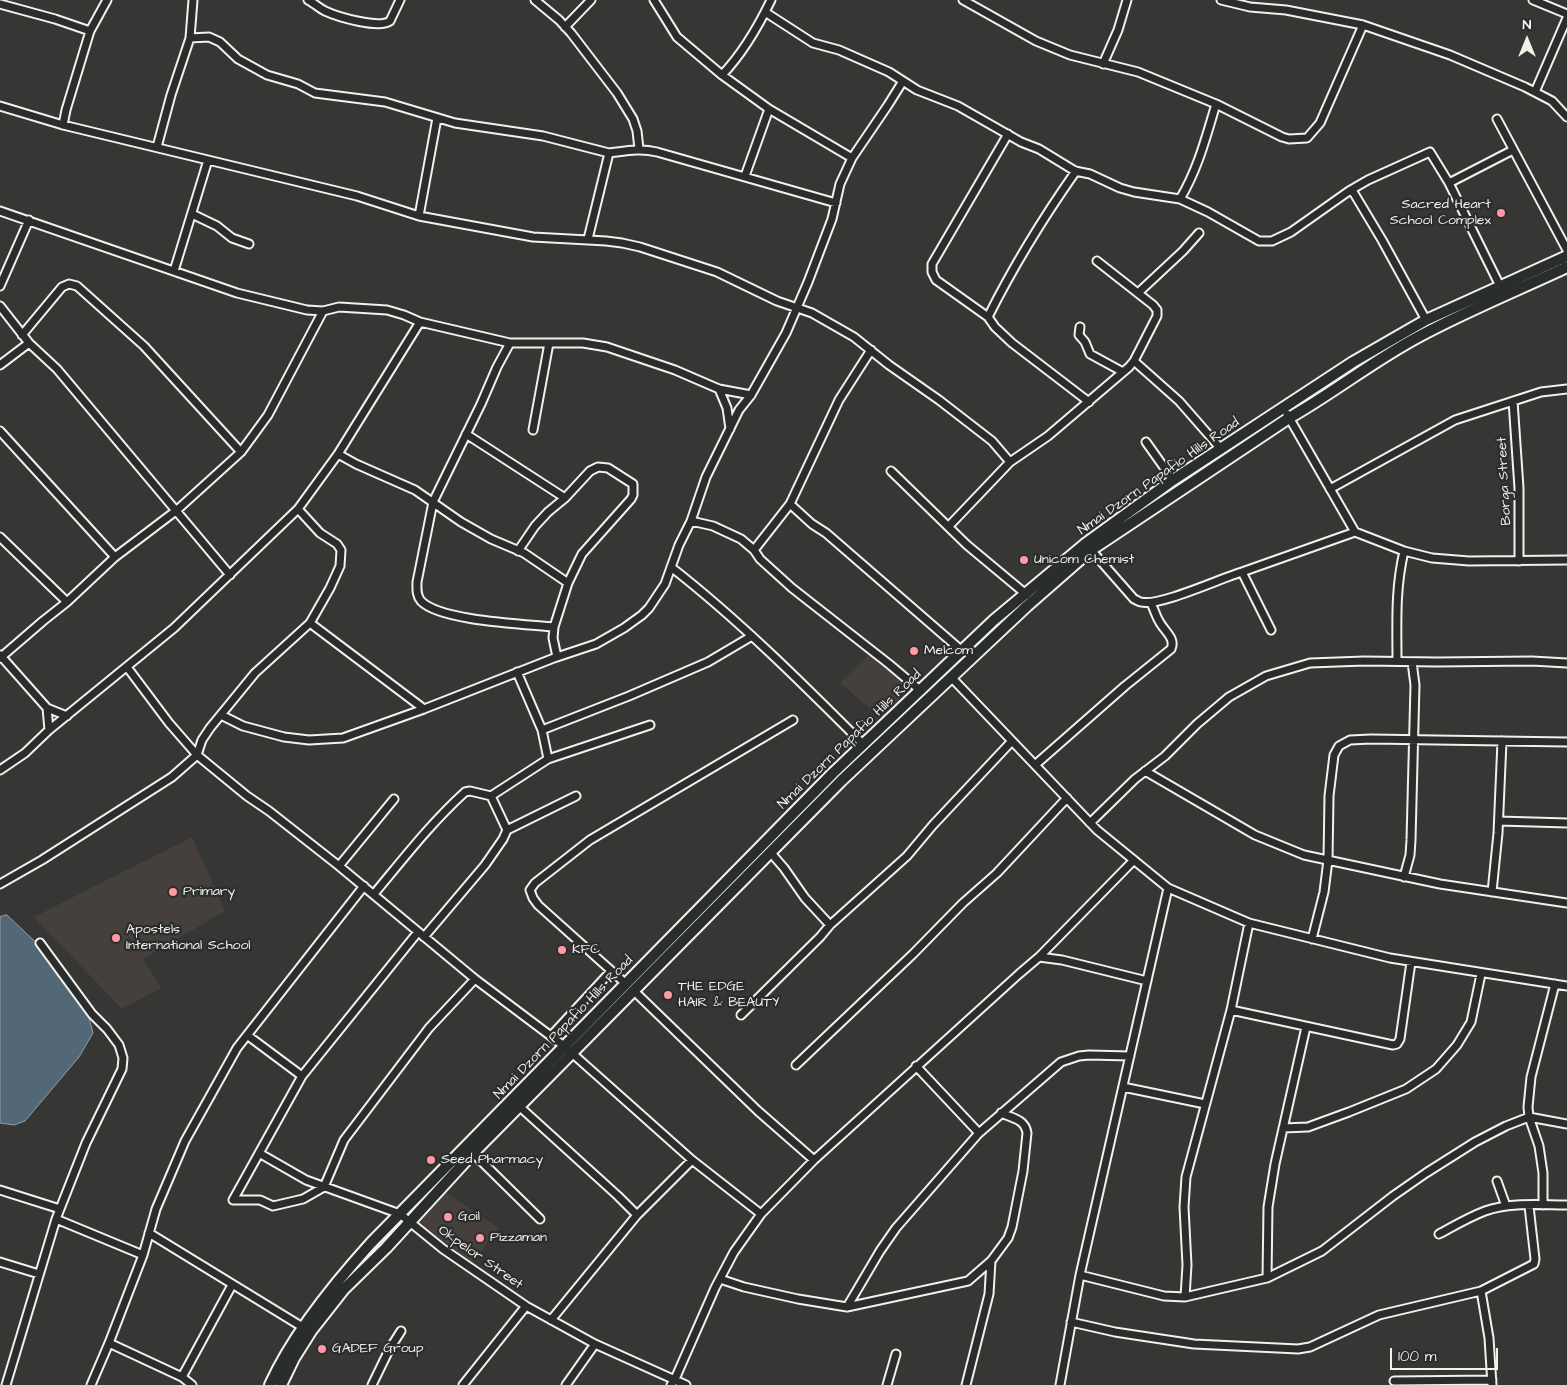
<!DOCTYPE html>
<style>
body{margin:0}
#map{position:relative;width:1567px;height:1385px;overflow:hidden;background:#363635;font-family:"Architects Daughter",sans-serif}
canvas{display:block}
.north{position:absolute;left:1502px;top:15px;width:50px;height:50px;-webkit-text-stroke:4px #2a2d2e;paint-order:stroke;rotate:0deg;font-size:14px;font-weight:700;line-height:20px;text-align:center;color:#f4f1e8}
.north::after{content:'';display:block;margin:auto;width:18px;height:22px;background:#f4f1e8;clip-path:polygon(50% 0,100% 100%,50% 72%,0 100%)}
.scale{position:absolute;left:1390px;top:1348px;width:108px;height:22px;box-sizing:border-box;border:2px solid #f4f1e8;border-top:0;padding-left:6px;font-size:15px;line-height:18px;white-space:nowrap;color:#f4f1e8;-webkit-text-stroke:4px #2a2d2e;paint-order:stroke}
</style>
<div id="map">
<canvas width="1567" height="1385"></canvas>
<div class="north">N</div>
<div class="scale">100 m</div>
</div>
<script>
const g = document.querySelector('canvas').getContext('2d');
g.lineJoin = 'round';
function paint(path, color) { g.fillStyle = color; g.fill(path, 'evenodd'); }
function trace(path, color, width, dash) { g.strokeStyle = color; g.lineWidth = width; g.lineCap = dash ? 'butt' : 'round'; g.setLineDash(dash || []); g.stroke(path); }
function label(font, color, halo, rows, align = 'center') {
  g.font = font + ' "Architects Daughter",sans-serif'; g.lineWidth = 4.5; g.setLineDash([]); g.textBaseline = 'middle'; g.strokeStyle = halo; g.fillStyle = color; for (const [text, x, y, turn = 0] of rows) {
    g.save(); g.translate(x, y); g.rotate((+turn || 0) * Math.PI / 180); g.textAlign = isNaN(turn) ? turn : align; if (halo) g.strokeText(text, 0, 0); g.fillText(text, 0, 0); g.restore();
  }
}
paint(new Path2D(`
 M869,654L914,692L884,720L840,683Z
 M192,837L225,911L143,959L161,988L122,1009L34,917Z
 M445,1192L499,1228L472,1263L419,1222Z`), '#45403d');
const water = new Path2D(`
 M7,915L44,950L81,999L88,1014L93,1033L79,1057L25,1121L14,1125L0,1123V917Z`);
paint(water, '#536877');
trace(water, '#939fa4', 1);
const street = new Path2D(`
 M308,0C314,3 319,8 325,11C338,17 379,29 390,21L400,0
 M535,0L559,20L571,33L617,93L633,119L637,131L639,149
 M654,0L677,37L722,75C743,53 758,27 771,0
 M963,0L1036,41L1070,55L1138,72L1216,104L1282,137L1289,139L1307,138L1320,123L1363,25
 M1221,0L1250,7L1286,10L1363,25L1450,55L1525,87L1552,101L1567,117
 M1533,0L1567,14
 M0,4L55,19L90,31
 M765,12L813,43L839,50L889,72L917,90L958,106L1021,142L1039,149L1075,171L1090,174L1120,188L1134,192L1180,199L1208,212L1259,241H1272L1291,232L1349,191L1368,180L1430,152L1449,183L1500,286
 M565,27L591,0
 M190,38L209,37L220,42L238,59L267,75L298,84L315,93L385,102L455,123L543,136L609,153
 M1103,64L1118,30L1127,0
 M722,75L769,109L852,158
 M1535,92L1567,18
 M0,106L63,125L357,196L419,216L533,237L606,241L622,243L640,247L717,272L777,301L812,313L854,337L889,365L939,400L992,441L1010,462
 M1497,119L1567,250
 M63,125L66,110L90,31L107,0
 M1008,134L932,264V272L936,280L988,317L995,327L1012,343L1089,402
 M157,147L171,95L190,38L193,0
 M745,176L769,109
 M1449,183L1513,150
 M1352,190L1382,240L1426,320
 M1180,199C1198,169 1206,137 1216,104
 M0,211L237,293L307,310L323,311L339,307L387,310L404,315L420,322L510,343H583L607,347L675,370L719,389L751,395
 M192,214L217,226L232,238L249,244
 M419,216L437,118
 M588,239L609,153C626,151 640,148 657,152L836,203
 M174,271L208,160
 M0,286L29,220
 M1138,293L1183,251L1199,233
 M0,306L29,343L57,369L230,575
 M988,317C1013,267 1043,218 1076,171
 M1080,327L1079,335L1085,342L1090,354L1123,372
 M22,335L62,287L69,284L77,286L144,346L241,452
 M510,343L497,367L481,404L433,502L417,582C417,589 416,595 421,601C440,621 524,624 554,627
 M1134,361L1179,401L1221,449
 M0,365L29,343
 M719,389L727,408L730,429
 M1513,401L1519,488V561
 M1287,414L1355,532L1404,551L1432,558L1469,561L1567,560
 M533,430L549,343
 M0,431L115,557
 M466,434L565,498
 M1146,442L1173,480
 M338,454L356,464L415,490L461,522L491,539L524,553L568,583
 M891,471L967,545L1027,595
 M1330,489L1455,420L1541,392L1567,389
 M790,504L812,524L826,533L962,651
 M691,521L713,526L741,539L754,550L760,559L792,588L889,664L921,691
 M949,526L1010,462L1048,436L1129,367L1134,361L1157,316V310L1153,305L1097,261
 M0,537L67,602
 M754,550L790,504L839,400L871,350
 M1091,550L1134,599C1137,600 1139,602 1141,602C1159,607 1221,578 1242,572L1271,630
 M518,551L535,526L548,512L565,498L590,471L598,467L608,468L633,484V495L631,499L582,554L568,583L554,627L553,638L557,657
 M671,567C740,621 802,683 864,745
 M1242,572L1355,532
 M310,623L424,709
 M0,655L47,708L67,716
 M0,658L43,621L67,602L115,557L177,510L241,452L268,415L323,311
 M1397,661C1397,622 1395,590 1404,551
 M127,667L169,723L197,755L247,796L269,811L339,866L475,979L564,1046L692,1160L761,1214
 M517,672L542,730L548,759
 M951,677L1097,830L1168,888L1249,923L1390,958L1567,986
 M47,708L49,730
 M221,715L243,726L284,737L309,740L343,738L424,709L554,658L596,644L624,628L642,615L649,608L665,584L679,545L691,521L706,477L739,410L751,395L786,333L808,282L832,219L840,184L852,158L888,105L903,81
 M542,730L629,696L708,662L752,636
 M1035,765L1125,686L1171,649C1176,638 1164,631 1159,621C1156,616 1154,609 1151,603
 M0,770L25,753L49,730L174,628L298,509L338,454L420,322
 M1145,771L1255,835L1304,855L1440,884L1567,903
 M491,796L548,759L650,725
 M1499,821L1567,823
 M1090,823L1135,779L1165,756L1197,724L1229,697L1266,676L1310,663L1364,661L1437,662L1532,661L1567,663
 M507,830L576,796
 M771,853L784,868L805,898L830,925
 M339,866L394,799
 M1404,877L1410,855L1411,840L1415,685L1412,662
 M0,884L42,860L172,777L197,755L202,740L210,728L255,673L310,623L330,588L340,566L341,550L337,544L320,533L298,509
 M1492,892L1498,833L1502,741
 M374,894C404,858 430,824 465,792L470,791L491,796L507,830L503,839L485,865L424,937
 M418,932L302,1076L233,1200H260L273,1206L303,1199L324,1187L344,1140L429,1028L475,979
 M1312,939L1324,892L1328,860L1329,796L1334,755L1339,746L1350,740L1371,739L1567,742
 M40,943L92,1014L107,1029L119,1045L123,1058L122,1069L86,1143L56,1219
 M1039,957L1134,860
 M625,983L538,905L533,898L530,890L535,883L590,840L793,720
 M634,991L758,1111L814,1160
 M1231,1010L1393,1045L1397,1044L1400,1039L1411,962
 M741,1015L820,937L830,925L907,856L933,825L1012,741
 M247,1035L302,1076
 M551,1036L611,971
 M796,1065L913,954L963,903L997,873L1067,798
 M916,1066L979,1133
 M1123,1087L1205,1104
 M520,1107L618,1196L637,1215
 M1283,1128L1308,1127L1349,1112L1406,1089L1436,1069L1457,1045L1471,1022L1481,974
 M259,1153L306,1180L400,1214L443,1249L526,1306L595,1344L686,1385
 M473,1153L540,1219
 M1497,1181L1506,1206
 M0,1190L60,1209
 M1543,1205V1173L1539,1146L1529,1117L1528,1107L1531,1077L1555,984
 M149,1233L304,1328
 M1439,1234C1454,1226 1469,1217 1485,1211C1510,1202 1540,1205 1567,1205
 M0,1262L39,1274
 M1080,1275L1164,1296L1185,1297L1267,1278L1322,1251L1393,1196L1426,1173L1475,1142L1506,1126L1529,1117L1567,1124
 M1267,1278L1268,1207L1275,1164L1306,1027
 M720,1279L744,1287L798,1299L847,1307L968,1281L991,1261L1008,1238L1012,1227L1023,1171L1027,1133C1025,1119 1012,1118 1001,1113
 M1185,1297L1187,1265L1184,1207L1186,1177L1231,1010L1249,923
 M847,1307L880,1251L896,1228L979,1133L1061,1062L1079,1056L1089,1055L1130,1056
 M551,1320L637,1215L692,1160
 M1071,1322L1115,1332L1194,1344L1298,1349L1310,1347L1379,1315L1481,1291
 M109,1343L182,1377L192,1385
 M182,1377L232,1285
 M1394,1381L1492,1380
 M6,1385L56,1219L143,1255
 M91,1385L109,1343L143,1255L156,1209L185,1141L237,1048L364,886
 M372,1385L389,1350L401,1331
 M463,1385L526,1306
 M566,1385L595,1344
 M671,1385L675,1379L715,1288L734,1252L761,1214L814,1160L1019,974L1039,957L1062,960L1147,981
 M887,1385L896,1354
 M966,1385L989,1294L991,1261
 M1060,1385L1080,1275L1168,888
 M1492,1385L1489,1338L1481,1291L1534,1264L1535,1259L1529,1206`);
const secondary = new Path2D(`
 M270,1385C293,1334 333,1285 371,1243L833,773L994,620L1085,544L1173,480L1353,362L1426,320L1567,256
 M281,1385L294,1358L311,1331L344,1289L386,1248L473,1153L841,781L1027,606L1091,550L1289,418C1333,393 1373,361 1418,337C1466,311 1518,290 1567,267`);
trace(street, '#f4f1e8', 11);
trace(secondary, '#f4f1e8', 14);
trace(street, '#2a2d2e', 7);
trace(secondary, '#2a2d2e', 10);
for (const [x, y, r, color] of [
 [1501,213,5,"#ff9aa2"],
 [1024,560,5,"#ff9aa2"],
 [914,651,5,"#ff9aa2"],
 [173,892,5,"#ff9aa2"],
 [116,938,5,"#ff9aa2"],
 [562,950,5,"#ff9aa2"],
 [668,995,5,"#ff9aa2"],
 [431,1160,5,"#ff9aa2"],
 [448,1217,5,"#ff9aa2"],
 [480,1238,5,"#ff9aa2"],
 [322,1349,5,"#ff9aa2"]
]) { const dot = new Path2D(); dot.arc(x, y, r, 0, 2 * Math.PI); g.fillStyle = color; g.fill(dot); trace(dot, '#2a2d2e', 2); }
label('14px', '#f4f1e8', '#2a2d2e', [
 ["Sacred Heart",1491,205,"right"],
 ["School Complex",1491,221,"right"],
 ["Unicom Chemist",1034,560],
 ["Melcom",924,651],
 ["Primary",183,892],
 ["Apostels",126,930],
 ["International School",126,946],
 ["KFC",572,950],
 ["THE EDGE",678,987],
 ["HAIR & BEAUTY",678,1003],
 ["Seed Pharmacy",441,1160],
 ["Goil",458,1217],
 ["Pizzaman",490,1238],
 ["GADEF Group",332,1349]
], 'left');
label('14px', '#f4f1e8', '#2a2d2e', [
 ["Nmai Dzorn Papafio Hills Road",1159,477,-35],
 ["Borga Street",1505,481,-93],
 ["Nmai Dzorn Papafio Hills Road",850,740,-44],
 ["Nmai Dzorn Papafio Hills Road",564,1028,-46],
 ["Okpelor Street",480,1258,35]
]);
</script>
